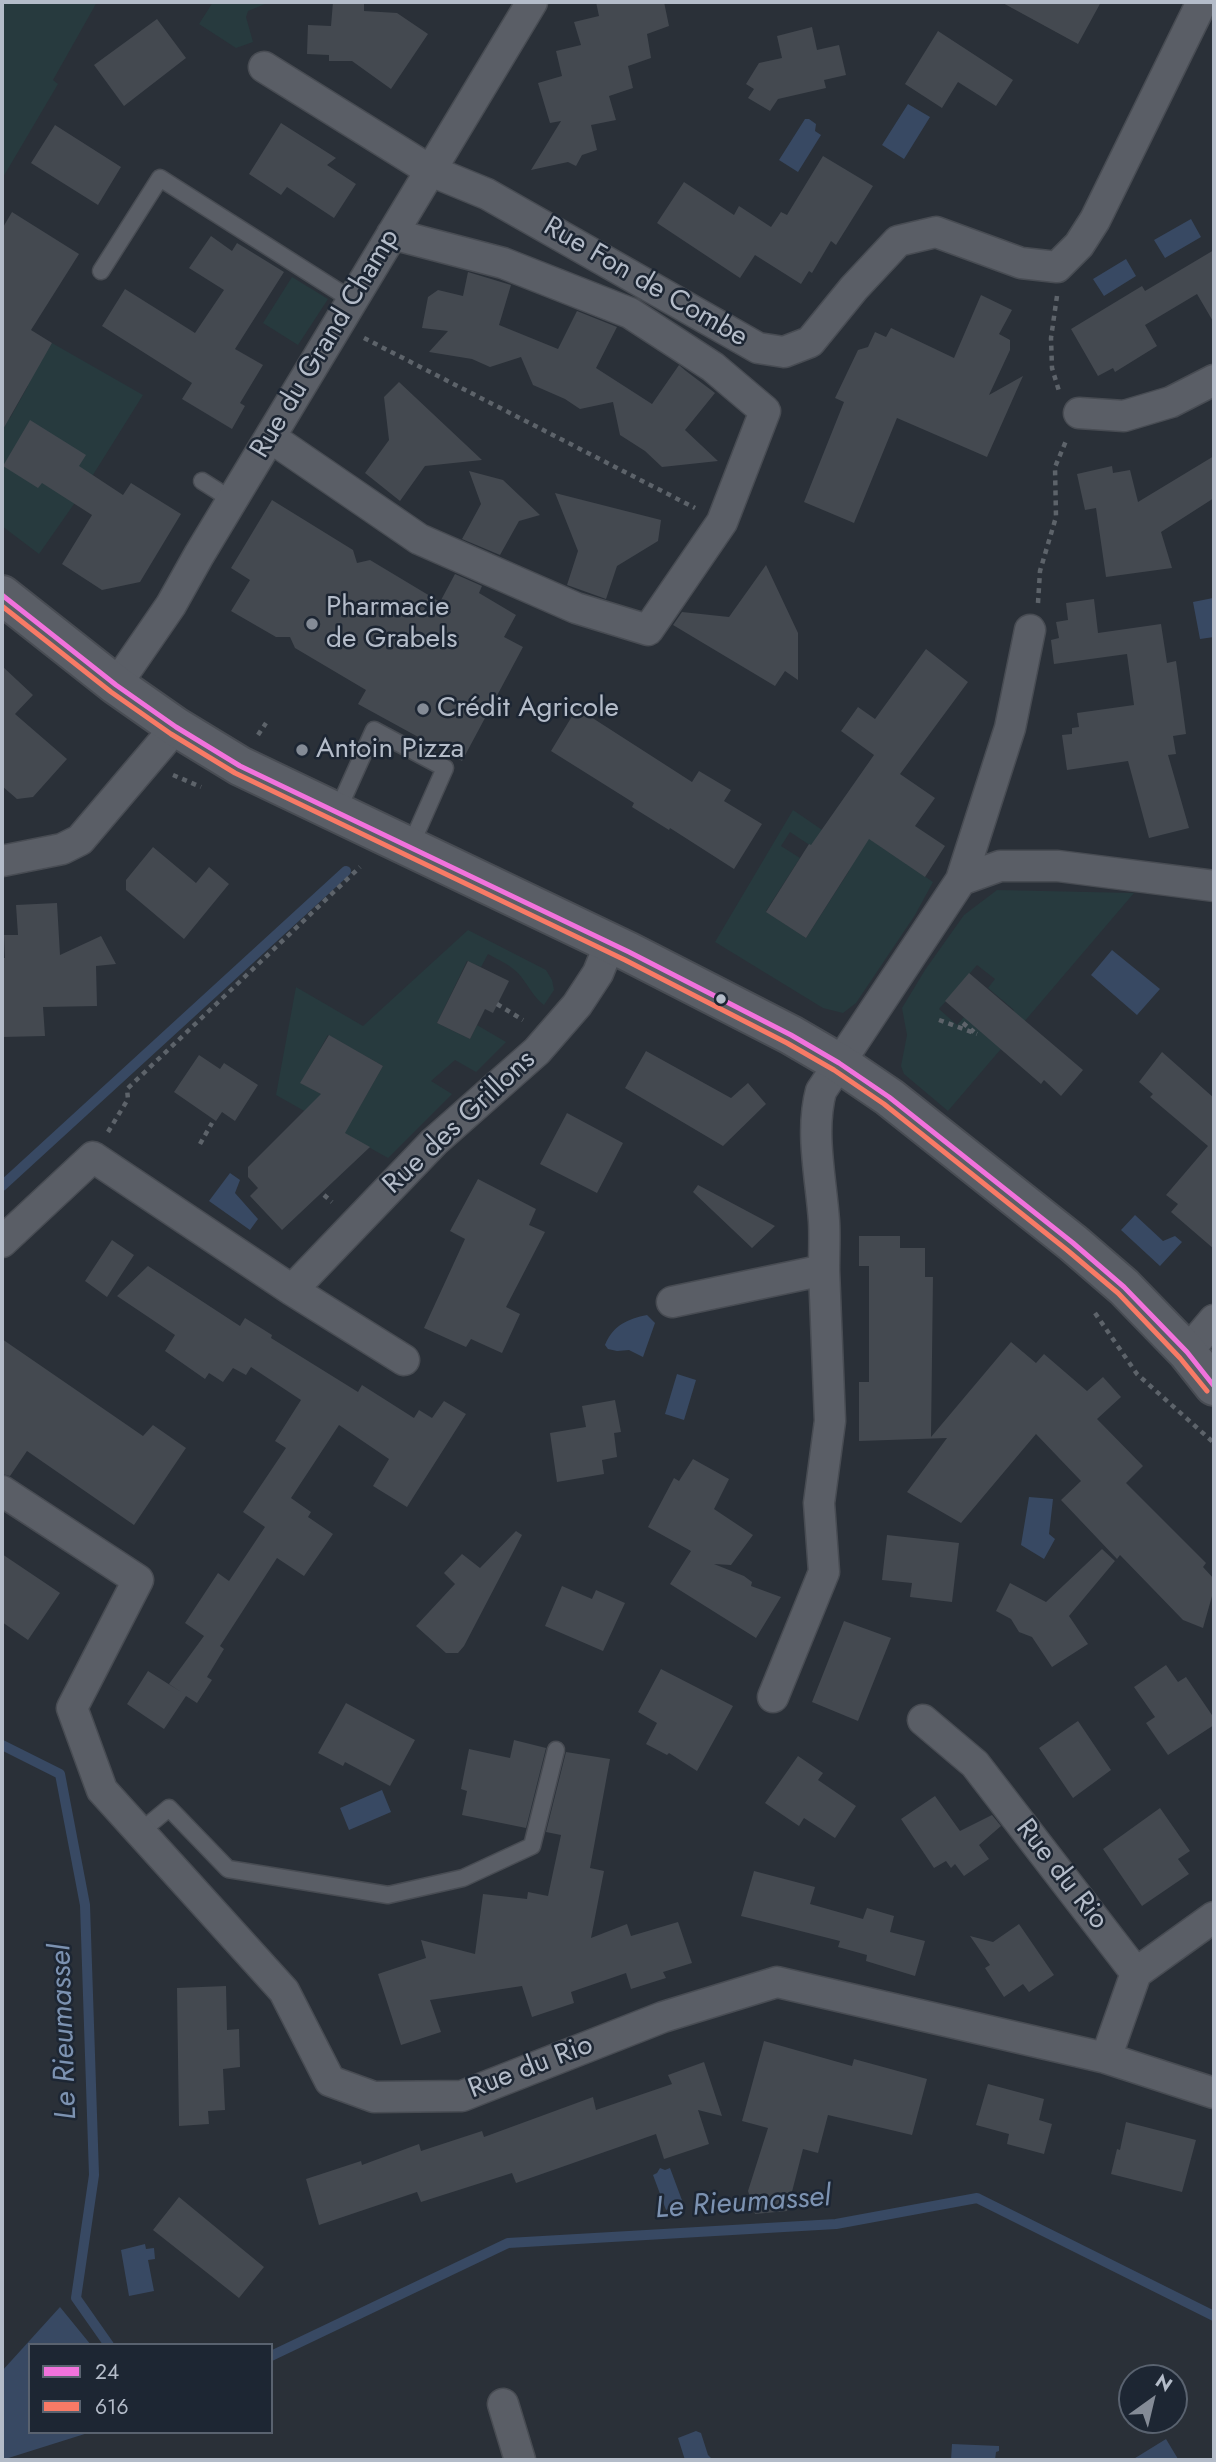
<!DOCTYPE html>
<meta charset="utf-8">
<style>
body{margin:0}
#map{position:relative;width:1216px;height:2462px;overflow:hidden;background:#2a3038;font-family:Jost,sans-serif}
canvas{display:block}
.frame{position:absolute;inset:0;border:4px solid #b4bcc9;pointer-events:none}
.legend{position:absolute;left:28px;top:2343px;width:245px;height:91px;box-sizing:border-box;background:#1d2633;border:2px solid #59626f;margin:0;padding:9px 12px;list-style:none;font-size:21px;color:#b4bcc9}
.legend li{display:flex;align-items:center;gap:14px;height:35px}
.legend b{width:35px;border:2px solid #59626f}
.north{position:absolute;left:1118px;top:2364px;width:70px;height:70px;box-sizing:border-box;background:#1d2633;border:2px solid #59626f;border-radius:50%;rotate:34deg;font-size:19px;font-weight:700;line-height:28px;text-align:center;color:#b4bcc9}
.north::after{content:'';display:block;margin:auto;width:24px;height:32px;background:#848b96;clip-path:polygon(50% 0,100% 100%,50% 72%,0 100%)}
</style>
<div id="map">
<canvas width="1216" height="2462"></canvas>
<div class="frame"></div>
<ul class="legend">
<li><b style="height:9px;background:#f172dc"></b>24</li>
<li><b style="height:9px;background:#f87a66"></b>616</li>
</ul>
<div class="north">N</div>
</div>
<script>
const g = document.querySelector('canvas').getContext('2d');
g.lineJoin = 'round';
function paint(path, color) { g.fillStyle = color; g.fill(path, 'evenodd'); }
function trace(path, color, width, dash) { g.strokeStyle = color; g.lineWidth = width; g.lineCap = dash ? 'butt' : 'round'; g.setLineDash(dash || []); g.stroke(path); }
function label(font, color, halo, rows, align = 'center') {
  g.font = font + ' Jost,sans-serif'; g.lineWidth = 5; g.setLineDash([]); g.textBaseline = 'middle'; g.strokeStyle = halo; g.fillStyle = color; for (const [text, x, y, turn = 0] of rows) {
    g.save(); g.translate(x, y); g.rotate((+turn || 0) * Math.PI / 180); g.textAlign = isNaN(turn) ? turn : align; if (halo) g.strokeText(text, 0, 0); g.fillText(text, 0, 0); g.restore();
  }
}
paint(new Path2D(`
 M2,2H97L53,80L58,84L2,179Z
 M213,2H270L248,11L246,17L253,42L236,48L199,24Z
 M292,277L328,299L298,345L263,323Z
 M2,334L41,361L52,343L143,395L81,494L39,554L2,526V414L10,418L28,386L2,369Z
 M793,810L850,849L861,833L933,882L915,915L856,1003L843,1013L823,1008L715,942ZM790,832L849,871L806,938L766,911L800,858L781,846Z
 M997,890L1134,893L948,1111L904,1074L901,1066L907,1035L902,1008L925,970L964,915ZM977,965L995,979L988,988L1014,1010L990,1039L964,1017L957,1025L939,1009Z
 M468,930L546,970L552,980L554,990L544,1005C532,996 528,984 518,973C510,965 499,960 488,954L481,967L467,961L437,1023L470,1039L477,1025L506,1042L476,1072L455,1060L431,1081L452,1094L388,1158L276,1095L296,987L363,1026ZM328,1035L383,1066L356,1113L301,1083Z`), '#273a3e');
paint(new Path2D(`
 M908,104L930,117L904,159L882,145Z
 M805,119H809L816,124L815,131L821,135L798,172L779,160Z
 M1191,219L1201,237L1165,258L1154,240Z
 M1126,259L1136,276L1104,296L1093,279Z
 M1213,598L1214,637L1200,639L1193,602Z
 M1112,950L1160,989L1137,1015L1091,975Z
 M230,1173L240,1180L235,1193L258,1219L250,1230L209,1201Z
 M1135,1215L1163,1241L1175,1236L1182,1242L1160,1266L1121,1230Z
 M647,1315L655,1323L643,1357L629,1350L617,1351L608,1349L605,1345C613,1325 628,1319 647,1315Z
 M677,1374L696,1380L684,1420L665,1414Z
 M1029,1497L1053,1499L1049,1534L1055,1539L1044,1559L1021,1545Z
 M382,1790L391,1812L349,1830L340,1808Z
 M660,2168L665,2170L670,2168L683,2203L666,2210L653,2175L657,2173Z
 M145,2244L146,2249L154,2248L155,2259L148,2260L154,2291L129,2296L121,2250Z
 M60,2307L91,2345H30V2432H91L2,2460V2371Z
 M696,2431L701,2433L708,2455L713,2460H685L678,2438Z
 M1166,2439L1178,2459L1132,2460Z
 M952,2444L999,2446V2451L996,2452L995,2460H951Z`), '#384963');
trace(new Path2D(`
 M2,1186L346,871
 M2,1745L60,1774L85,1905L94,2175L76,2298L109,2345
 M271,2356L508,2243L836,2224L977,2198L1214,2316`), '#384963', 10);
paint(new Path2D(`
 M333,2H364V11L397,13L428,34L391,89L352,61H329V55L307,54L308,25L331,26Z
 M596,2H664L669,26L647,34L651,58L628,66L633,88L609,96L616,120L591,125L597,150L582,155L576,166L568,162L531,170L561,121L550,123L538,83L562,76L556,51L581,45L574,22L599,16Z
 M1001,2H1101L1078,44Z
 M157,19L186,58L124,106L94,65Z
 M812,27L817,50L839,45L846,75L824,80L826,88L778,99L770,111L748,98L754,89L746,84L759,63L782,58L777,36Z
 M938,31L1013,80L996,106L958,82L942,108L905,84Z
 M281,123L336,158L327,165L356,184L334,218L287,187L281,195L249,174Z
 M55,125L121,167L98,205L31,163Z
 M823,156L873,186L836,245L831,241L812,273L809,271L801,284L755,255L740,278L657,223L684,182L734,215L739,206L771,227L781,212L787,215Z
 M12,212L79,254L31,330L52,343L2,431V229Z
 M211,236L232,251L237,243L284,272L235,349L263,365L240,403L245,406L232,429L182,399L192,383L102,326L125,289L195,333L224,290L189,268Z
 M1214,250V323L1197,294L1145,325L1157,346L1115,372L1113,368L1098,376L1071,329L1142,286L1145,291Z
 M468,272L511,285L499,325L558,349L577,311L617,327L596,368L652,404L679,365L686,371L715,393L685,430L718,461L662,467L645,451L620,435L613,402L580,409L565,399L533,385L521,357L490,367L472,359L429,352L448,331L422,328L428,297L438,290L463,296Z
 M981,295L1012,310L999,334L1010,340V350L989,395L1023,376L987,457L897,418L854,523L804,502L844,402L835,398L858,350L868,347L875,332L886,337L891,328L954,358Z
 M399,382L482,460L425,466L400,501L365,473L389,440L384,397Z
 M30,420L86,455L79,466L123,495L131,483L181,514L140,582L102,590L62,564L92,515L42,483L38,488L3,466Z
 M1214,456V498L1161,532L1172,568L1106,577L1096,508L1085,510L1077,474L1112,466L1113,473L1130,470L1138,502Z
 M469,471L503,480L540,515L519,521L500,555L462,539L481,504Z
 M555,493L661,520L658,541L617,566L606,599L567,585L578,551Z
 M272,500L353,550L357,563L370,560L440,602L455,574L482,586L479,593L516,615L504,637L523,647L462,761L358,704L366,690L295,648L290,637H276L231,611L250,580L231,568Z
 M766,565L798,633V680L785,671L775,686L673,625L682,612L729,617Z
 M1094,599L1098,633L1161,624L1167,663L1176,661L1186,734L1173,736L1176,754L1168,755L1189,828L1149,838L1128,761L1067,770L1062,735L1072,734V728L1079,727L1077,713L1134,705L1127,654L1054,664L1051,640L1059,638L1056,622L1068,620L1066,603Z
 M926,649L968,682L900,774L935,798L915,826L945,846L925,877L869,839L806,938L766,912L809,844L811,845L874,755L841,731L858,707L875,719Z
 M2,666L33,695L15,714L67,759L33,797L17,799L2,786Z
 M577,708L692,782L699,771L731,790L724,801L762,824L734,869L670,828L669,830L632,807L634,803L551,751Z
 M153,847L196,883L209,867L229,884L184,939L126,890V880Z
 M57,903L60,955L101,936L116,964L96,966L97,1006L43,1007L45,1036L2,1037V958H5L4,935H18L16,905Z
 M468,961L509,981L493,1013L485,1009L470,1039L437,1023Z
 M969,973L1083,1070L1061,1096L1044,1080L1041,1084L945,1001Z
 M329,1035L383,1066L345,1133L370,1147L282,1230L250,1196L258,1188L248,1177V1167L321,1094L300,1083Z
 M646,1051L731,1098L748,1083L766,1104L723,1146L625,1088Z
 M1162,1052L1214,1098V1249L1171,1212L1178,1204L1166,1195L1208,1146L1150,1097L1153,1094L1139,1082Z
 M199,1055L220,1069L224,1063L258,1085L235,1121L222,1112L216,1121L174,1092Z
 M567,1113L623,1143L597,1193L540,1164Z
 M478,1179L536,1209L529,1225L545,1232L506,1307L520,1314L502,1353L471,1339L466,1347L424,1328L465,1239L450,1231Z
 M698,1185L775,1226L752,1248L693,1192Z
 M859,1236H900V1248H925V1277H933L931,1437L1011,1342L1036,1363L1044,1354L1087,1391L1103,1377L1121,1397L1097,1419L1143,1466L1126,1483L1206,1563L1203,1567L1214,1579V1589L1203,1628L1183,1620L1120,1555L1117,1559L1061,1500L1081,1481L1036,1434L961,1523L907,1492L947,1438L859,1441V1382H869V1266H859Z
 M112,1240L134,1255L107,1297L85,1281Z
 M148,1266L240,1326L245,1318L272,1335L271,1338L358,1392L362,1385L414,1418L419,1410L432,1418L444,1401L466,1414L407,1507L373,1486L389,1459L339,1425L291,1498L311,1512L308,1517L333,1534L304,1576L277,1558L220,1646L224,1649L207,1677L212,1680L197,1703L186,1696L164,1729L127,1704L148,1671L181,1692L169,1684L204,1636L185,1623L218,1573L229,1581L265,1527L243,1512L286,1448L275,1441L301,1400L251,1367L246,1375L233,1368L223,1382L209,1373L205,1379L165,1351L175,1335L117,1296Z
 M2,1339L143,1436L153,1425L186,1448L134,1525L27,1451L10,1476L2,1474Z
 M615,1400L621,1432L614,1433L617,1457L602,1460L604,1474L557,1482L550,1433L586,1427L582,1406Z
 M693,1459L729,1479L714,1509L753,1535L731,1565L714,1564L744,1576L752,1582L751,1586L781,1597L756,1638L670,1584L691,1551L648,1527L674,1478L679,1481Z
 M516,1531L522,1535L464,1646L458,1653H446L416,1626L455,1584L444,1573L462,1554L480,1568Z
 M887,1535L959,1543L952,1602L910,1597L912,1583L882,1580Z
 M1102,1549L1115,1561L1069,1616L1088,1644L1052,1667L1032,1637L1019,1632L1011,1619L996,1611L1010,1583L1046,1602Z
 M2,1554L60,1593L28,1640L2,1622Z
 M562,1586L592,1599L596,1590L625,1603L603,1651L545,1626Z
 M844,1621L891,1638L858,1721L812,1702Z
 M1166,1665L1178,1682L1186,1677L1214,1718V1725L1168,1755L1146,1723L1155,1717L1134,1687Z
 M661,1669L733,1706L697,1771L669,1753L667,1755L646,1744L657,1723L638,1712Z
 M346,1703L415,1740L390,1786L345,1762L343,1766L318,1753Z
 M1078,1721L1111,1770L1073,1798L1039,1748Z
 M514,1740L546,1748L526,1828L462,1815L467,1791L461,1789L469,1749L510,1758Z
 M566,1752L610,1759L590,1868L604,1871L591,1938L627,1924L631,1936L678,1922L692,1963L663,1972L666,1978L631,1989L626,1973L571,1992L574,2003L532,2017L522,1986L430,2000L441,2032L401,2045L378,1974L426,1958L421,1940L475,1954L483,1894L527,1899L528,1892L548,1896L561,1835L546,1832Z
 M798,1756L823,1773L818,1780L856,1806L835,1838L804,1818L799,1826L765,1803Z
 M935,1796L960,1831L992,1815L1001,1826L979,1845L989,1859L964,1876L955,1864L951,1868L946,1861L934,1868L901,1819Z
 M1160,1808L1190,1851L1178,1859L1189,1874L1142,1906L1103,1849Z
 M754,1871L815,1887L810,1904L863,1919L867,1908L894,1916L890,1932L925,1941L915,1976L866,1961L867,1955L838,1947L840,1941L741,1916Z
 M1019,1924L1054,1975L1029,1992L1023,1984L1004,1997L985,1968L990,1965L970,1936L993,1942Z
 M226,1986L227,2030L239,2029L240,2067L223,2069L225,2110L208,2111L209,2124L179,2126L177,1988Z
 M764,2041L852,2066L854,2059L927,2079L912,2135L828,2115L818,2153L803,2149L787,2211L755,2214L748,2191L768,2128L742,2121Z
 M704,2062L722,2116L698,2110L709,2144L664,2159L656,2134L516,2183L512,2173L421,2202L417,2192L319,2225L306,2179L361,2161L362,2165L419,2144L421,2151L482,2131L484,2137L593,2097L596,2110L672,2084L668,2075Z
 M988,2084L1044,2099L1039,2120L1052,2124L1044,2154L1007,2144L1009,2134L976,2125Z
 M1126,2122L1196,2140L1182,2192L1111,2174L1117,2149L1120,2150Z
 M179,2197L264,2267L239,2298L153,2230Z`), '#444950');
const service = new Path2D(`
 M101,271L160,178L352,300
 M202,481L232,500
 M337,812L374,730L445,768L410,847
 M140,1832L169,1808L228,1869L388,1895L463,1878L532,1846L556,1750`);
const minor = new Path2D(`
 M264,67L431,171L487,194L758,348L784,352L810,342L854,288L898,241L936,232L1021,263L1057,267L1079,245L1095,220L1202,2
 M1079,413L1124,416L1171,402L1214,380
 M270,437L419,539L576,608L648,630L722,522L765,411L713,367L630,313L503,263L392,234
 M116,685L171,605L199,555L532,2
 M2,861L62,849L80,840L176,727
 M961,880L1010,728L1030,630
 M2,1242L93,1157L292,1290L404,1360
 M292,1290L434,1142L537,1051L577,1005L598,973L610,943
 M672,1302L824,1270C824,1253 825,1237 824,1221C821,1178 810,1132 821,1091L961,880L1000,866H1058L1214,886
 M1187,1352L1214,1320
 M2,1491L138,1580L72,1708L102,1790L284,1991L330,2081L374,2097L462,2096L663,2017L777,1982L1106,2058L1214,2093
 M773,1697L824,1572L819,1503L830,1421L824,1270
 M923,1720L975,1764L1136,1973
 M1106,2058L1136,1973L1214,1917
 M503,2404L520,2460`);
const tertiary = new Path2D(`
 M2,595L116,685L176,727L240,766L629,952L791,1035L839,1063L889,1097L1073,1243L1124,1287L1187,1352L1214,1386`);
trace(service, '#484c53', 19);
trace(minor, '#484c53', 33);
trace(tertiary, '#484c53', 42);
trace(new Path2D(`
 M1057,296L1051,338L1052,368L1059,391
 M364,338L695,508
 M1038,603L1040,571L1056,517L1055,467L1066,441
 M258,735L266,723
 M173,775L201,787
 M497,1004L523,1020
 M939,1020L977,1034
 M963,1023L974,1032
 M108,1132L128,1099L127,1089L360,867
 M200,1144L212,1123
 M324,1195L332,1202
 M1095,1313L1137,1374L1214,1443`), '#5d636a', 4.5, [5, 5]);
trace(service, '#5a5e66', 16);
trace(minor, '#5a5e66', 30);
trace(tertiary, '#5a5e66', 38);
trace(new Path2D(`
 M2,595L116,685L176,727L240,766L629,952L791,1035L839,1063L889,1097L1073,1243L1124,1287L1187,1352L1214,1386`), '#f172dc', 5);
trace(new Path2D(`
 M2,606L111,692L171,734L235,773L625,960L787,1043L834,1070L884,1104L1067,1250L1118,1293L1180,1358L1207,1391`), '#f87a66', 5);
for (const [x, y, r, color] of [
 [312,624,7,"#848b96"],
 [423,709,7,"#848b96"],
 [302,750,7,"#848b96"],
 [721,999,6,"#b4bcc9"]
]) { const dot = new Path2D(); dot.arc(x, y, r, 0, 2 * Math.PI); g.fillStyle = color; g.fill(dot); trace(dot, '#1d2633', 2.5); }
label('28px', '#b4bcc9', '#1d2633', [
 ["Rue Fon de Combe",645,283,30],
 ["Rue du Grand Champ",326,344,-59],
 ["Rue des Grillons",460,1123,-43],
 ["Rue du Rio",1061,1875,52],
 ["Rue du Rio",531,2068,-21]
]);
label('28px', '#b4bcc9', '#1d2633', [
 ["Pharmacie",326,608],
 ["de Grabels",326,640],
 ["Crédit Agricole",437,709],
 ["Antoin Pizza",316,750]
], 'left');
label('italic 30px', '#7c92b1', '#1d2633', [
 ["Le Rieumassel",65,2032,-92],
 ["Le Rieumassel",743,2204,-4]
]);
</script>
